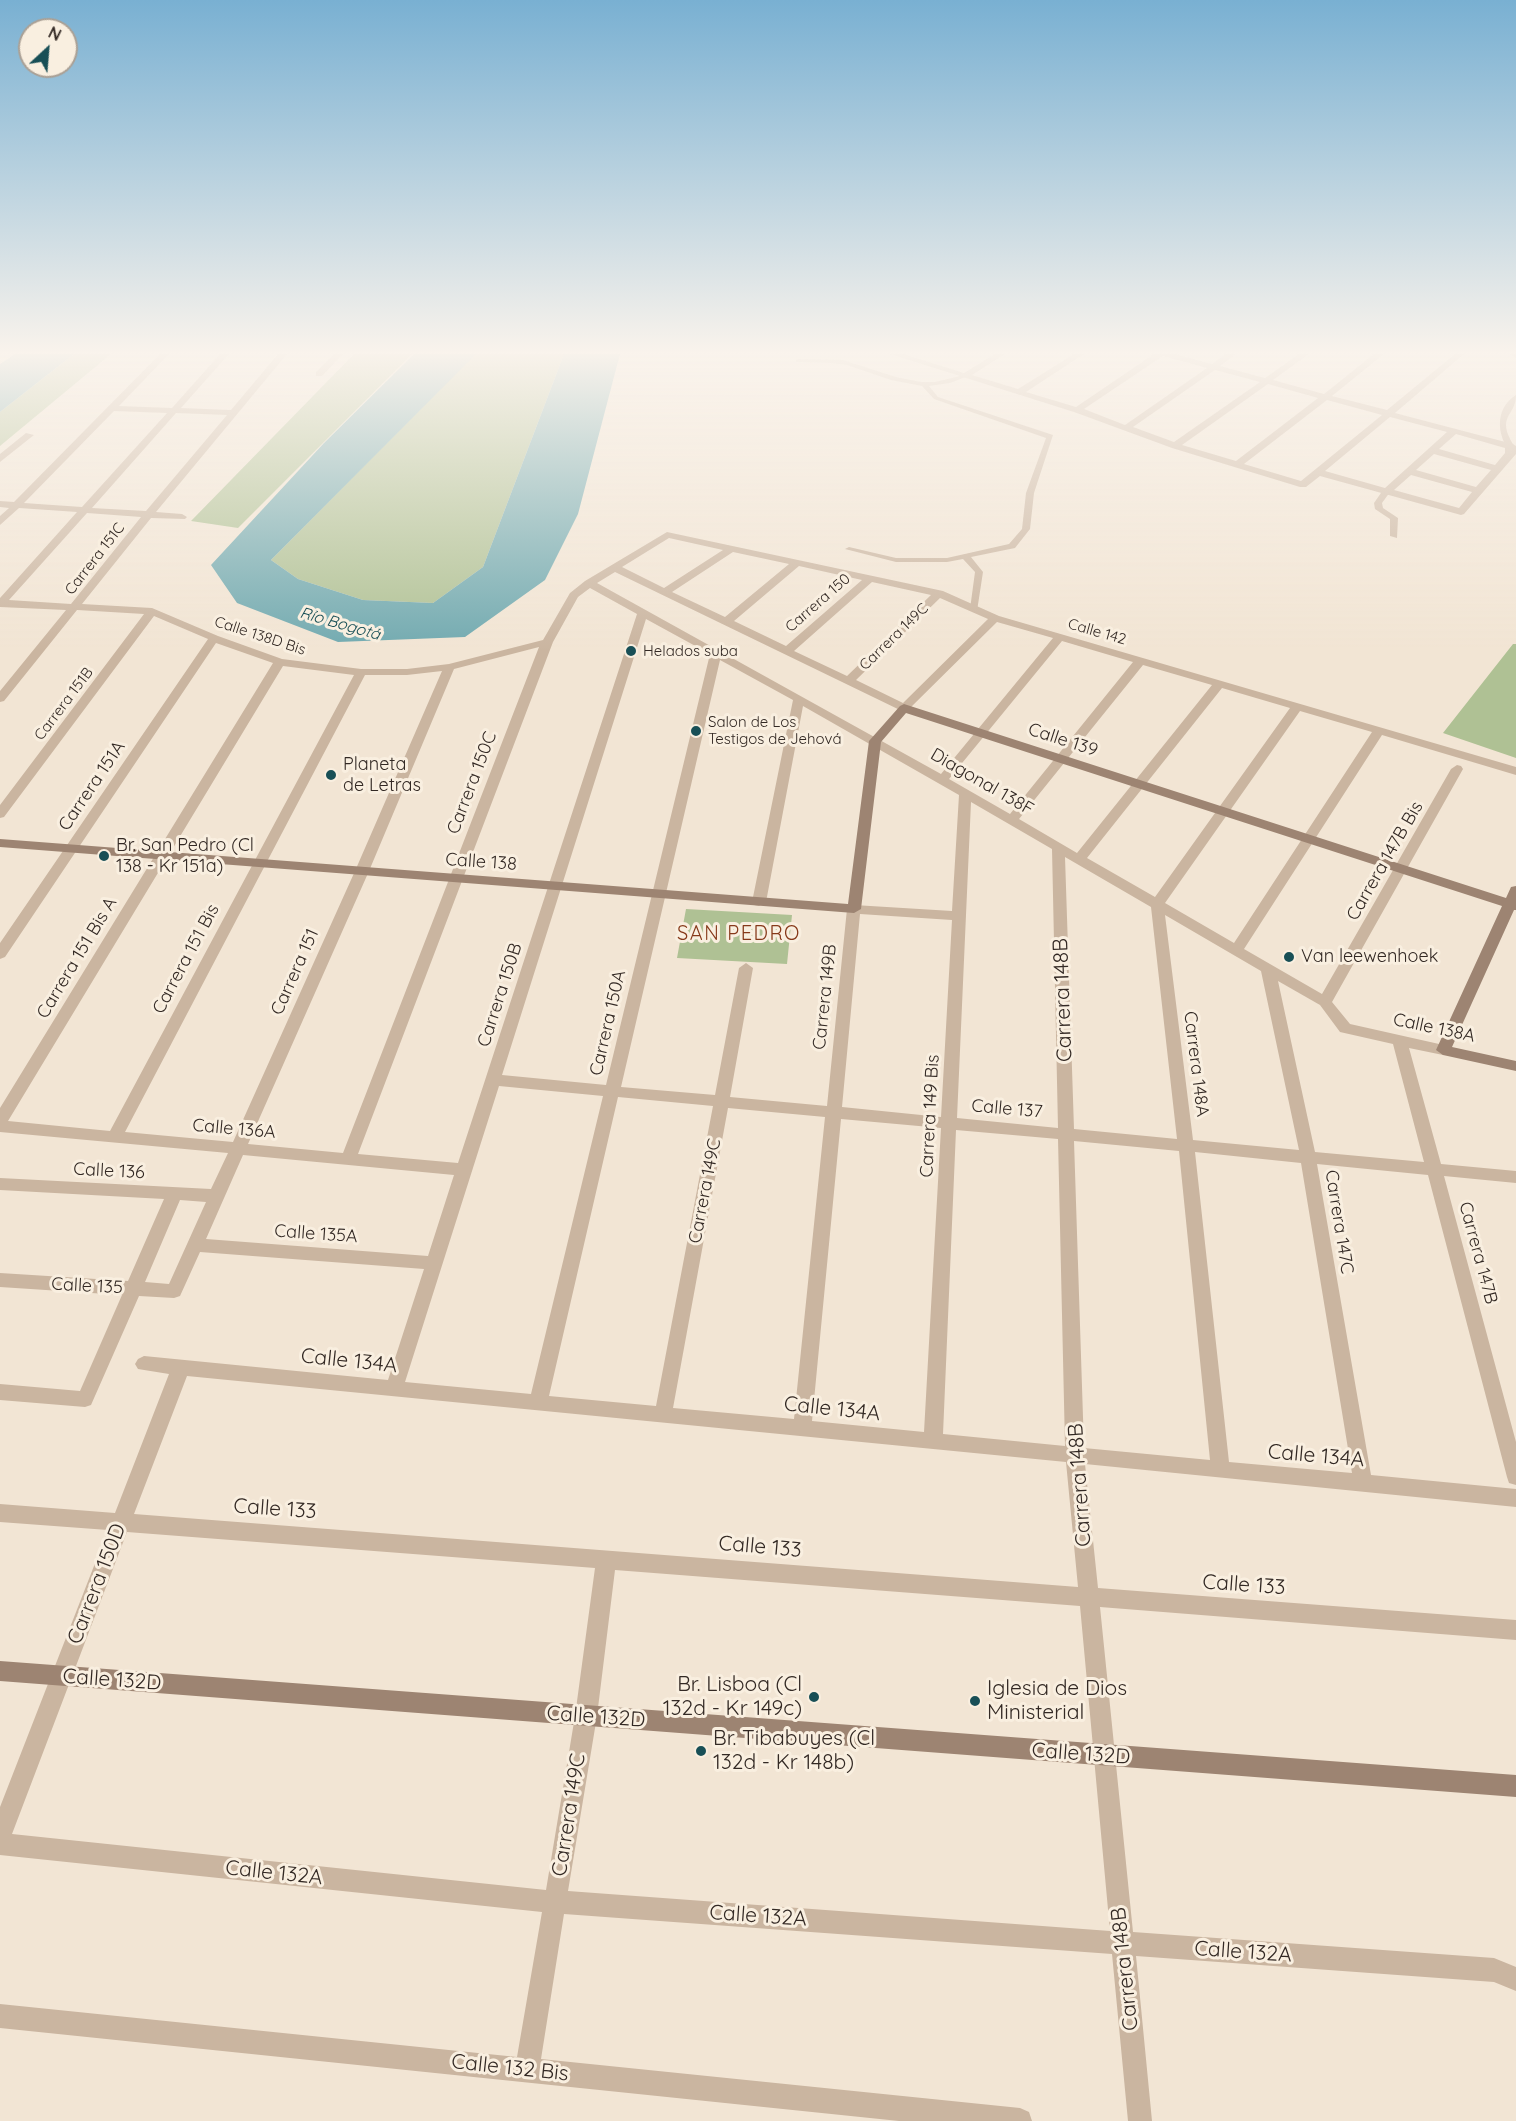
<!DOCTYPE html>
<meta charset="utf-8">
<style>
body{margin:0}
#map{position:relative;width:1516px;height:2121px;overflow:hidden;background:#f2e5d4;font-family:Quicksand,sans-serif}
canvas{display:block}
.north{position:absolute;left:18px;top:18px;width:60px;height:60px;box-sizing:border-box;background:#f9efe0;border:2px solid #aaa095;border-radius:50%;rotate:26deg;font-size:16px;font-weight:700;line-height:24px;text-align:center;color:#332924}
.north::after{content:'';display:block;margin:auto;width:21px;height:27px;background:#184f56;clip-path:polygon(50% 0,100% 100%,50% 72%,0 100%)}
</style>
<div id="map">
<canvas width="1516" height="2121"></canvas>
<div class="north">N</div>
</div>
<script>
const g = document.querySelector('canvas').getContext('2d');
g.lineJoin = 'round';
function paint(path, color) { g.fillStyle = color; g.fill(path, 'evenodd'); }
function trace(path, color, width, dash) { g.strokeStyle = color; g.lineWidth = width; g.lineCap = dash ? 'butt' : 'round'; g.setLineDash(dash || []); g.stroke(path); }
function label(font, color, halo, rows, align = 'center') {
  g.font = font + ' Quicksand,sans-serif'; g.lineWidth = 6; g.setLineDash([]); g.textBaseline = 'middle'; g.strokeStyle = halo; g.fillStyle = color; for (const [text, x, y, turn = 0] of rows) {
    g.save(); g.translate(x, y); g.rotate((+turn || 0) * Math.PI / 180); g.textAlign = isNaN(turn) ? turn : align; if (halo) g.strokeText(text, 0, 0); g.fillText(text, 0, 0); g.restore();
  }
}
paint(new Path2D(`
 M74,354H111L0,446V412Z
 M354,354H412L238,528L191,521Z
 M475,354H564L483,567L433,603L363,600L298,579L271,560Z
 M1513,644H1516V758L1443,733Z
 M686,909L792,915L787,964L677,958Z`), '#afc194');
paint(new Path2D(`
 M15,354H74L0,412V364Z
 M414,354H476L271,560L298,579L363,600L433,603L483,567L564,354H620L578,514L545,580L465,637L338,642L237,603L211,565L324,443Z`), '#72aab0');
paint(new Path2D(`
 M798,359L843,360L896,377L921,382H935L968,374V376L950,383L929,386L938,397L1053,435L1034,493L1030,529L1015,548L971,557L983,572L977,611L970,609L975,572L963,559L947,562H896L845,549L849,547L896,558H947L1009,544L1022,529L1026,493L1046,438L934,399L922,386L891,380L847,365L830,363L796,362V360Z
 M1516,395C1516,417 1495,415 1514,446L1510,448H1507C1496,429 1497,407 1516,395Z
 M1383,490L1390,492L1382,503L1383,508L1398,518L1397,538L1390,536V519L1375,509L1374,503Z`), '#cab5a0');
paint(new Path2D(`
 M160,354H169L119,406L172,408L220,354H229L181,408L231,410L278,354H287L156,512L182,514L187,517L185,519L151,518L82,604L152,608L218,636L282,659L361,669H407L449,664L543,640L570,593L585,581L667,532L943,591L999,616L1516,767V775L1382,735L1244,949L1322,994L1451,769L1457,765L1461,766L1463,769L1332,1002L1350,1024L1448,1046L1450,1050L1443,1055L1409,1048L1441,1164L1516,1171V1183L1444,1176L1516,1442V1485L1509,1483L1507,1477L1428,1175L1317,1164L1371,1475L1516,1489V1507L1085,1464L1098,1588L1516,1620V1640L1100,1607L1133,1932L1494,1958L1516,1967V1991L1494,1982L1136,1956L1152,2121H1128L1112,1954L564,1914L541,2059L1020,2108L1029,2112L1032,2121H899L0,2028V2004L517,2057L542,1912L0,1855V1807L108,1530L0,1522V1504L115,1513L169,1374L138,1369L135,1364L138,1359L144,1356L388,1380L424,1269L200,1252L180,1296L174,1298L139,1296L91,1405L85,1407L0,1400V1384L80,1391L122,1295L0,1287V1273L128,1281L164,1199L0,1190V1178L211,1189L228,1153L0,1132V1108L273,663L216,643L5,957L0,959V943L208,639L154,616L4,817L0,818V805L144,614L77,610L4,701L0,702V691L66,610L0,607V598L77,512L19,508L0,525V516L9,508L0,507V501L14,502ZM114,411L167,413L82,507L24,503ZM176,413L227,415L146,511L92,508ZM87,513L141,517L71,604L9,600ZM669,538L723,550L664,588L622,567ZM733,552L789,564L725,617L672,592ZM799,566L862,580L786,646L734,621ZM615,572L904,712L908,710L997,622L1053,638L941,774L597,583ZM872,582L931,595L847,676L794,651ZM590,588L637,614L458,1163L358,1154L553,642L578,597ZM940,598L988,619L903,703L856,680ZM646,619L710,654L606,1085L502,1075ZM1062,641L1133,662L1010,814L949,779ZM539,647L343,1153L248,1144L369,871L454,669ZM720,660L793,700L752,902L754,905L759,906L766,902L803,706L959,795L952,911L854,905L847,909L827,1106L730,1097L753,968L746,963L739,968L715,1095L621,1087ZM1143,665L1212,685L1077,853L1019,819ZM283,666L354,675L110,1131L8,1121ZM442,671L355,871L233,1142L125,1132L365,675H407ZM1222,688L1290,708L1155,897L1087,858ZM1300,711L1372,732L1234,943L1165,903ZM971,802L1052,849L1058,1128L957,1118ZM1065,857L1151,907L1177,1139L1074,1129ZM860,914L952,920L941,1117L842,1107ZM1165,915L1261,971L1299,1150L1193,1140ZM1278,981L1320,1005L1340,1032L1393,1044L1424,1162L1315,1152ZM499,1086L603,1096L531,1394L405,1382ZM618,1097L713,1106L656,1406L549,1396ZM728,1108L825,1117L794,1419L673,1408ZM841,1119L941,1128L924,1432L812,1421ZM956,1130L1058,1139L1065,1446L943,1434ZM1074,1141L1179,1151L1210,1460L1084,1448ZM1195,1152L1301,1163L1352,1473L1229,1462ZM243,1155L454,1175L428,1256L206,1239ZM180,1200L206,1202L169,1284L145,1282ZM187,1376L1066,1462L1078,1587L134,1514ZM127,1532L595,1568L575,1716L546,1890L12,1834ZM615,1570L1080,1606L1110,1931L568,1891L597,1716Z
 M334,354H343L322,376H316V372Z
 M890,354H903L964,373L995,354H1005L972,375L1018,389L1074,354H1084L1026,392L1076,407L1154,354H1175L1212,364L1226,354H1236L1220,366L1265,378L1299,354H1309L1273,380L1324,394L1374,354H1384L1332,396L1387,410L1455,354H1464L1395,413L1513,444L1516,446V454L1464,514L1461,515L1320,476L1306,487H1300L1172,448L1074,412ZM1163,356L1207,368L1125,425L1084,409ZM1215,370L1260,382L1174,442L1133,427ZM1268,384L1318,398L1236,461L1182,445ZM1327,400L1382,415L1301,481L1244,464ZM1390,417L1447,432L1385,488L1325,471ZM1456,434L1505,448V453L1495,465L1439,449ZM1434,454L1491,470L1476,487L1416,470ZM1411,475L1472,492L1459,508L1394,490Z
 M1509,354H1516V358Z
 M26,433L34,435L0,462V454Z`), '#cab5a0');
paint(new Path2D(`
 M904,704L1506,898L1511,887L1516,886V910H1514L1452,1047L1516,1061V1071L1443,1055L1436,1050L1502,906L906,713L881,742L861,909L854,913L0,847V839L848,904L869,741L900,706Z
 M0,1661L1516,1775V1797L0,1681Z`), '#9d8472');
const sky = g.createLinearGradient(0, 0, 0, 651);
sky.addColorStop(0, '#79b0d2');
sky.addColorStop(0.54, '#f9f3ec');
sky.addColorStop(1, '#f9f3ec00');
g.fillStyle = sky;
g.fillRect(0, 0, 1516, 651);
for (const [x, y, r, color] of [
 [631,651,6,"#184f56"],
 [696,731,6,"#184f56"],
 [331,775,6,"#184f56"],
 [104,856,6,"#184f56"],
 [1289,957,6,"#184f56"],
 [814,1697,6,"#184f56"],
 [975,1701,6,"#184f56"],
 [701,1751,6,"#184f56"]
]) { const dot = new Path2D(); dot.arc(x, y, r, 0, 2 * Math.PI); g.fillStyle = color; g.fill(dot); trace(dot, '#f9efe0', 2); }
label('15px', '#332924', '#f9efe0', [
 ["Carrera 151C",95,559,-52],
 ["Carrera 150",818,603,-41],
 ["Calle 142",1097,632,16],
 ["Calle 138D Bis",260,636,18],
 ["Carrera 149C",894,637,-44],
 ["Carrera 151B",64,704,-53]
]);
label('15px', '#332924', '#f9efe0', [
 ["Helados suba",643,651],
 ["Salon de Los",708,722],
 ["Testigos de Jehová",708,739]
], 'left');
label('italic 16px', '#184f56', '#f9efe0', [
 ["Río Bogotá",340,624,16]
]);
label('18px', '#332924', '#f9efe0', [
 ["Calle 139",1063,740,18],
 ["Diagonal 138F",982,782,30],
 ["Carrera 150C",472,783,-69],
 ["Carrera 151A",92,786,-56],
 ["Carrera 147B Bis",1385,861,-60],
 ["Calle 138",481,862,4],
 ["Carrera 151 Bis A",77,958,-59],
 ["Carrera 151 Bis",186,959,-62],
 ["Carrera 151",295,972,-66],
 ["Carrera 150B",500,995,-72],
 ["Carrera 149B",825,997,-84],
 ["Carrera 150A",608,1023,-77],
 ["Calle 138A",1434,1028,12],
 ["Carrera 148A",1196,1064,83],
 ["Calle 137",1007,1109,5],
 ["Carrera 149 Bis",930,1116,-87],
 ["Calle 136A",234,1129,5],
 ["Calle 136",109,1171,3],
 ["Carrera 149C",705,1191,-79],
 ["Carrera 147C",1339,1222,81],
 ["Calle 135A",316,1234,4],
 ["Carrera 147B",1478,1253,75],
 ["Calle 135",87,1286,3]
]);
label('18px', '#332924', '#f9efe0', [
 ["Planeta",343,765],
 ["de Letras",343,786],
 ["Br. San Pedro (Cl",116,846],
 ["138 - Kr 151a)",116,867],
 ["Van leewenhoek",1301,957]
], 'left');
g.letterSpacing = '1.5px';
label('20px', '#863919', '#f9efe0', [
 ["SAN PEDRO",739,934]
]);
g.letterSpacing = '0px';
label('21px', '#332924', '#f9efe0', [
 ["Carrera 148B",1063,1000,-92],
 ["Calle 134A",349,1361,6],
 ["Calle 134A",832,1409,6],
 ["Calle 134A",1316,1456,5],
 ["Carrera 148B",1080,1485,-94],
 ["Calle 133",275,1509,4],
 ["Calle 133",760,1547,5],
 ["Carrera 150D",97,1584,-69],
 ["Calle 133",1244,1585,4],
 ["Calle 132D",112,1680,4],
 ["Calle 132D",596,1717,4],
 ["Calle 132D",1081,1754,4],
 ["Carrera 149C",569,1815,-81],
 ["Calle 132A",274,1873,6],
 ["Calle 132A",758,1916,4],
 ["Calle 132A",1243,1952,4],
 ["Carrera 148B",1125,1969,-96],
 ["Calle 132 Bis",510,2068,6]
]);
label('21px', '#332924', '#f9efe0', [
 ["Br. Lisboa (Cl",802,1685,"right"],
 ["132d - Kr 149c)",802,1709,"right"],
 ["Iglesia de Dios",987,1689],
 ["Ministerial",987,1713],
 ["Br. Tibabuyes (Cl",713,1739],
 ["132d - Kr 148b)",713,1763]
], 'left');
</script>
